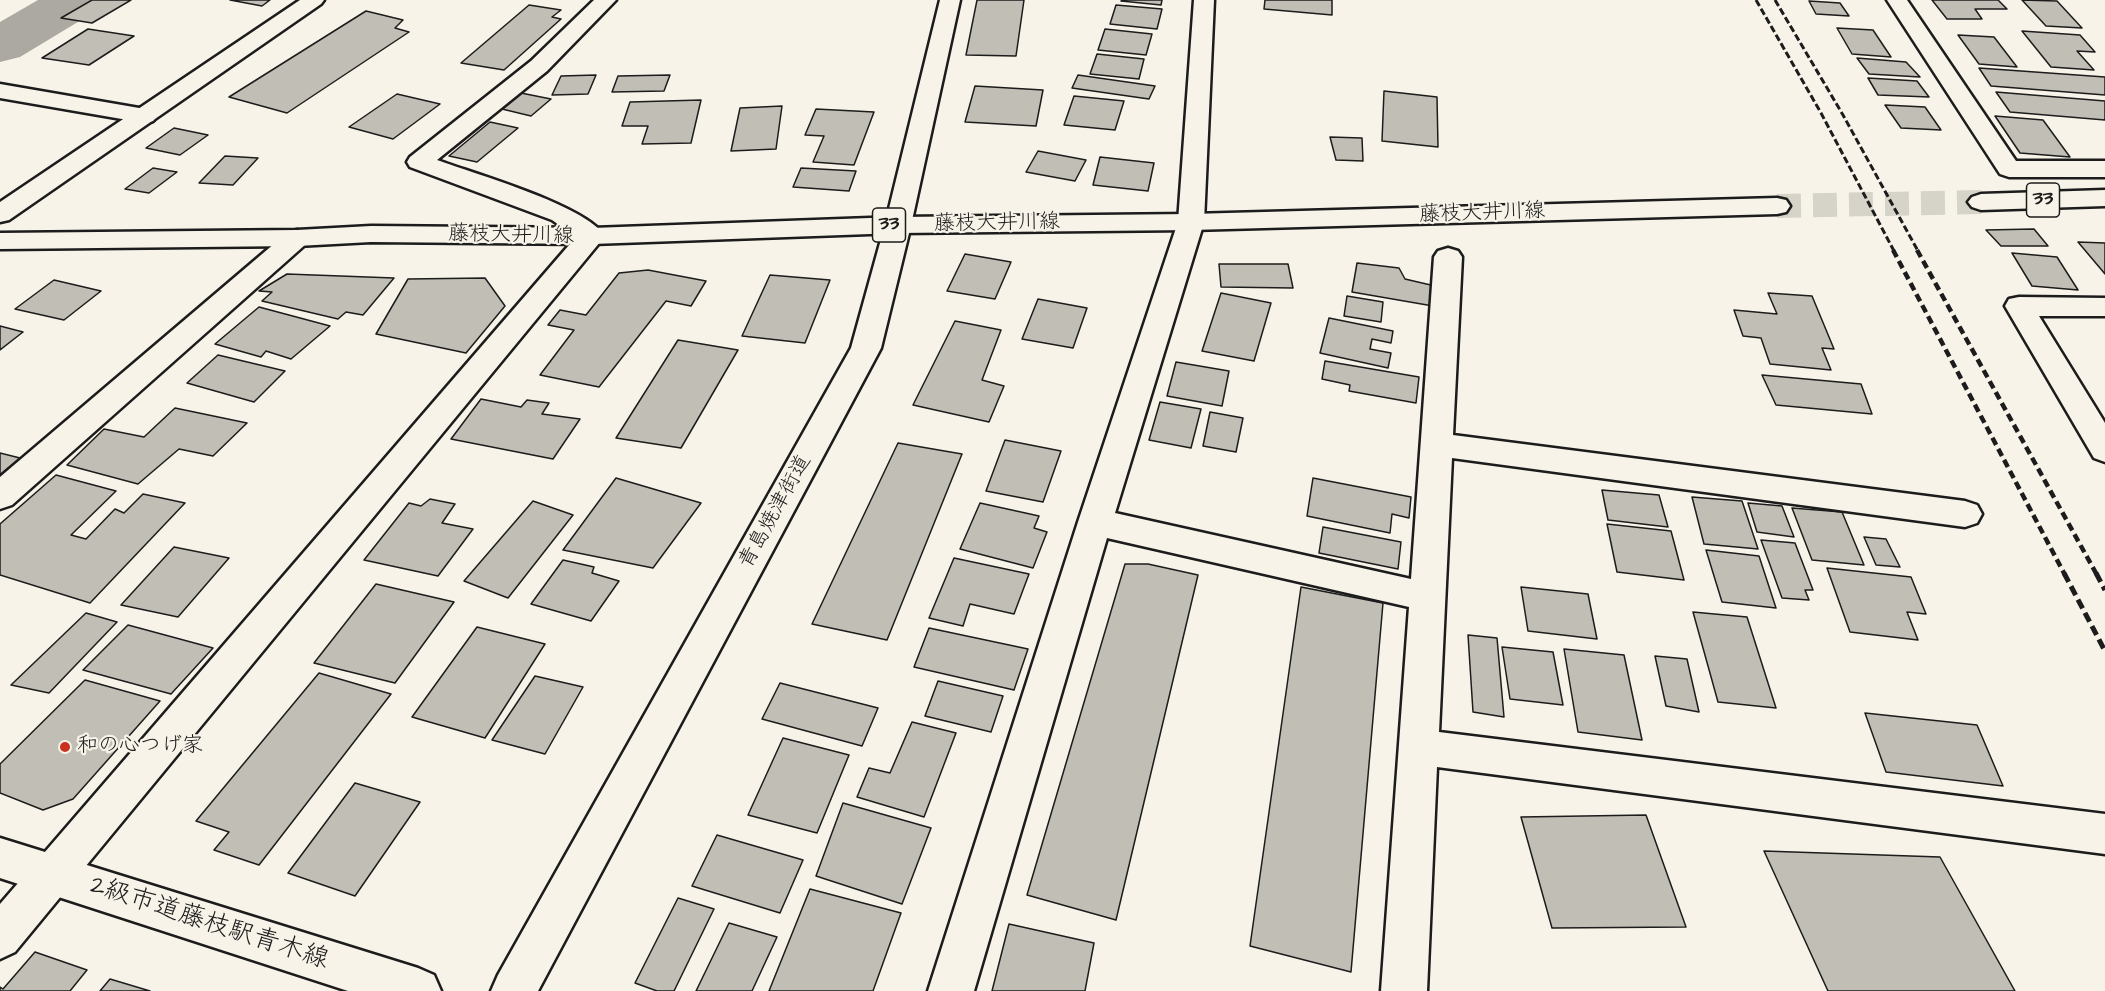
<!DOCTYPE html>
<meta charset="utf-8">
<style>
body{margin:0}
canvas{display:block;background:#f7f3e8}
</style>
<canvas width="2105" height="991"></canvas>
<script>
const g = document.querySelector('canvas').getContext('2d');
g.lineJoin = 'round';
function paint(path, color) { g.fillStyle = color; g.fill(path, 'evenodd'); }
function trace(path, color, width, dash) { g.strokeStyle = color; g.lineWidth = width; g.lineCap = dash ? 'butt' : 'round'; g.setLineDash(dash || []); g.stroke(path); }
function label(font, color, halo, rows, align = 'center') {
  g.font = font + ' "Architects Daughter","Klee One",sans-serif'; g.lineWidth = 4.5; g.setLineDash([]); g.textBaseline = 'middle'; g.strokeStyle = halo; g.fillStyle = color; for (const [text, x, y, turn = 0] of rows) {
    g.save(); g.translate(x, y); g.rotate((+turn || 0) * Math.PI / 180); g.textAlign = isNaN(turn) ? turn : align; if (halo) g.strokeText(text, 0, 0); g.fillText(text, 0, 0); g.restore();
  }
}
paint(new Path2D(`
 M38,0H104L96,11L20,57L0,62V22Z`), '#aca9a2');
const building = new Path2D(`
 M92,0H131L92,23L61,18Z
 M230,0H270L262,6Z
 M977,0H1024L1016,56L966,55Z
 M1162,0L1161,5L1121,1L1122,0Z
 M1265,0H1332V15L1264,9Z
 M1932,0H1998L2007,9H1975L1982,19H1947Z
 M2022,0L2057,1L2082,28L2046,26Z
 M1809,1L1840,3L1849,16L1816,14Z
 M529,5L561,10L552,17L561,19L504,70L461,63Z
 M1116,5L1162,9L1157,29L1110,24Z
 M366,11L403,20L395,28L409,32L287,113L229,97Z
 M1837,28L1873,30L1891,57L1852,54Z
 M88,29L134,36L89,65L42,58Z
 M1105,29L1152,34L1146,55L1098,50Z
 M2022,31L2080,35L2095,52L2077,51L2094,70L2051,67Z
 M1958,35L1994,37L2017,67L1979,64Z
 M1097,54L1144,59L1139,79L1090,74Z
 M1857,58L1906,62L1920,77L1869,74Z
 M1979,68L2105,77V95L1991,86Z
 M596,75L588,94L552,95L561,76Z
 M670,75L664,91L612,92L618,76Z
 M1078,75L1155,86L1149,99L1072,88Z
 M1868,78L1917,81L1929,97L1878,95Z
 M975,86L1043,90L1036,126L965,122Z
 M1384,91L1437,97L1438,147L1382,141Z
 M1996,92L2105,101V120L2010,112Z
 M521,93L551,99L531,116L502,109Z
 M397,94L440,104L393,139L349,127Z
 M1074,96L1124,101L1115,130L1064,125Z
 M701,100L691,143L642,144L648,126H622L630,102Z
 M1885,105L1925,107L1941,130L1901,128Z
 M782,106L776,149L731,151L740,108Z
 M816,109L874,112L854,165L813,162L824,136L805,135Z
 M1995,116L2043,120L2070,157L2020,153Z
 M490,122L518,128L477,162L449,156Z
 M174,128L208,135L180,155L146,148Z
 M1330,137L1362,138L1363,161L1336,160Z
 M1038,151L1086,160L1075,181L1026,172Z
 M225,156L258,158L233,185L199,183Z
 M1100,157L1154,163L1148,191L1093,185Z
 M153,168L177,172L149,193L125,189Z
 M801,168L856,171L849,191L793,187Z
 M2034,229L2048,246H2001L1986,230Z
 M2078,242L2105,243V274Z
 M2012,253L2057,257L2078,290L2032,286Z
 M965,254L1011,262L995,299L947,291Z
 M1357,263L1399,268L1405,279L1435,286L1433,306L1352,292Z
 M1219,264H1288L1293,288L1221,287Z
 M648,270L706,281L691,306L666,301L599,387L540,375L574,330L548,325L560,310L586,315L619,273Z
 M287,274L394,278L363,315L346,312L338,319L262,301L272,292L259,291Z
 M770,275L830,280L805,343L742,336Z
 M485,278L505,306L466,353L376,334L408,279Z
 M54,280L101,291L64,320L15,309Z
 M1221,293L1271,303L1254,361L1202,351Z
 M1768,293L1812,296L1834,349L1822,348L1831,370L1770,364L1761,338L1743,336L1734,310L1777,314Z
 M1347,296L1383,302L1381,322L1344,316Z
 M1038,299L1087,308L1073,348L1022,339Z
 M259,307L330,326L291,359L266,351L261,357L215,344Z
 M1329,318L1393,331L1391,343L1372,339L1370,349L1391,353L1388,368L1320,353Z
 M955,321L1001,330L982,380L1004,386L989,422L913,405Z
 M0,326L23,332L0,350Z
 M678,340L738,350L681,448L616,438Z
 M218,355L285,371L254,402L187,383Z
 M1325,361L1419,377L1416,403L1349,391L1350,385L1322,379Z
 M1176,362L1229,371L1222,406L1167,396Z
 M1762,375L1861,384L1872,414L1776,405Z
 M481,399L521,407L527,400L549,403L542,414L580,419L553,459L451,439Z
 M1160,402L1201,409L1191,448L1149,440Z
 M175,408L247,423L213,456L179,449L138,484L67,465L104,429L144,437Z
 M1210,412L1243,418L1236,452L1203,446Z
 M1005,440L1061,451L1043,502L986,491Z
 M898,443L962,454L887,640L812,624Z
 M0,453L20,458L0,475Z
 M56,475L116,491L71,535L86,539L115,509L124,513L143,494L185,503L90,603L0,575V524Z
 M616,478L701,503L653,568L563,550Z
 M1313,478L1411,497L1409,518L1392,514L1390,533L1307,516Z
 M1602,490L1659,495L1668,527L1608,520Z
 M1692,497L1742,501L1758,549L1704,544Z
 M430,499L455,504L442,523L473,529L438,576L364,560L409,503L421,506Z
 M533,501L573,515L508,598L464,581Z
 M980,503L1039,516L1034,528L1047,532L1033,568L960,549Z
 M1748,503L1782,506L1794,537L1757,532Z
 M1792,508L1842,512L1864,565L1812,560Z
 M1607,524L1671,531L1684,580L1617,572Z
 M1323,527L1401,542L1398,569L1319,553Z
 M1864,537L1886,539L1900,567L1876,565Z
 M1761,540L1795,543L1813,590H1805L1809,600L1782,598Z
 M174,547L229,558L178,617L121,605Z
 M1706,550L1759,556L1776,608L1722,602Z
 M954,558L1029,574L1014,614L970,604L963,626L929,618Z
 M563,560L594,567L592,573L619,581L591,621L531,604Z
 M1125,564H1148L1198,575L1116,920L1027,895Z
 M1827,568L1911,577L1926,614L1907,612L1918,640L1850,632Z
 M376,584L454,602L395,683L314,663Z
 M1301,587L1383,603L1351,972L1250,946Z
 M1521,587L1588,594L1597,639L1528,631Z
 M1693,612L1747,617L1776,708L1718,702Z
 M86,613L117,622L49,693L11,685Z
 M128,625L213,648L171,694L83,670Z
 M477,627L545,644L485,738L412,717Z
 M929,628L1028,649L1014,690L914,667Z
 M1468,635L1497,638L1504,717L1473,712Z
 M1502,647L1553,652L1563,705L1510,699Z
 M1564,649L1624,655L1642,740L1578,732Z
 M1655,656L1687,659L1699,712L1666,706Z
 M319,673L391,694L259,865L214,850L229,832L196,821Z
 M535,676L583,687L545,754L492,740Z
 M85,680L160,701L73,799L43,810L0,793V764Z
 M938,681L1003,696L991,732L925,716Z
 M780,683L878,708L862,746L762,719Z
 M1865,713L1977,725L2003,786L1886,772Z
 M912,722L956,733L924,817L857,797L869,768L890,773Z
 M783,738L849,755L817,833L748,815Z
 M355,783L420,802L355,896L288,873Z
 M843,803L931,828L902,904L816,876Z
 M1646,815L1686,927L1552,928L1521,817Z
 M717,835L803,860L780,913L692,886Z
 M1764,851L1940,857L2015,991H1828Z
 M810,889L901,913L873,991H769Z
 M678,898L714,909L674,991H657L635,983Z
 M729,923L777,937L752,991H696Z
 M1009,924L1094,943L1085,991H992Z
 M35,952L87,970L70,991H0V987L3,989Z
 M110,979L150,991H100Z`);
paint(building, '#c0beb5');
trace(building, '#1c1c1c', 1.5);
trace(new Path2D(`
 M1777,206L1981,202`), '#d6d3c9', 24, [24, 12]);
const street = new Path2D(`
 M594,0H616L547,71L437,160C475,174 585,205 605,236L15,952L0,959V904L576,237L552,220L410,167L407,162L410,157L531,61Z
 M1194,0H1214L1204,222L1115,513L1411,579L1434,257L1438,251L1448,248L1458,251L1462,257L1453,435L1965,501L1977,505L1982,514L1977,523L1965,527L1452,458L1439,732L2105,814V854L1437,767L1427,991H1381L1409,607L1107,538L974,991H928L1078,522L1178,222Z
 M1887,0H1907L2016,161H2105V177H2009L2000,174Z
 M0,84L145,109L153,111L157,116L153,121L145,123L0,98Z
 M297,230L306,232L310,238L306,244L12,505L0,509V477L288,232Z
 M2019,297L2105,298V316H2039L2105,423V462L2094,458L2005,306L2009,299Z`);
const secondary = new Path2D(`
 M300,0H324L321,4L9,220L0,222V202Z
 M940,0H960L911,225L881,348L538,991H491L498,975L851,348L885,225Z
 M0,838L418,968L434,975L441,991H348L0,878Z`);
const primary = new Path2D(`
 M2105,190V206L1981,210L1972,207L1968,202L1972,197L1981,194Z
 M1777,198L1786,200L1790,206L1786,212L1777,214L1191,230L898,233L592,244L371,242L297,246L0,249V233L297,230L371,226L592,228L898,217L1191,214Z`);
trace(street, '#1c1c1c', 5);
trace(secondary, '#1c1c1c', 5);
trace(primary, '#1c1c1c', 5);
paint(street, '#f7f3e8');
paint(secondary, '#f7f3e8');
paint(primary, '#f7f3e8');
trace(new Path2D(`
 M1756,0L1821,113L1894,251
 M1775,0L1843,115L1918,251`), '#1c1c1c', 3, [7, 3]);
trace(new Path2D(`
 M1893,250L2065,575
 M1917,250L2097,575`), '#1c1c1c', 4.5, [8, 4.5]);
trace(new Path2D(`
 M2064,573L2105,651
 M2096,573L2105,590`), '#1c1c1c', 5, [10, 5]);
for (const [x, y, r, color] of [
 [65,747,6,"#c8321e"]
]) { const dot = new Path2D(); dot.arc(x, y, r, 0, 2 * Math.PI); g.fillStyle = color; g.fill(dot); trace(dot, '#f7f3e8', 2); }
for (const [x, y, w] of [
 [2043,200,33],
 [889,225,33]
]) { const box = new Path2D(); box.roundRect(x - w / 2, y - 17, w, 34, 4.5); g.fillStyle = '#f7f3e8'; g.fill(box); trace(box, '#1c1c1c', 1.5); }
label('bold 20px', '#1c1c1c', null, [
 ["33",2043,200],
 ["33",889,225]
]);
label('21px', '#1c1c1c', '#f7f3e8', [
 ["藤枝大井川線",1482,214,-2],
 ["藤枝大井川線",997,224,-1],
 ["藤枝大井川線",511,236,1],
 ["青島焼津街道",776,512,-61]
]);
label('21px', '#1c1c1c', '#f7f3e8', [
 ["和の心つげ家",77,747]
], 'left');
label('26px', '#1c1c1c', '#f7f3e8', [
 ["2級市道藤枝駅青木線",209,924,18]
]);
</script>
